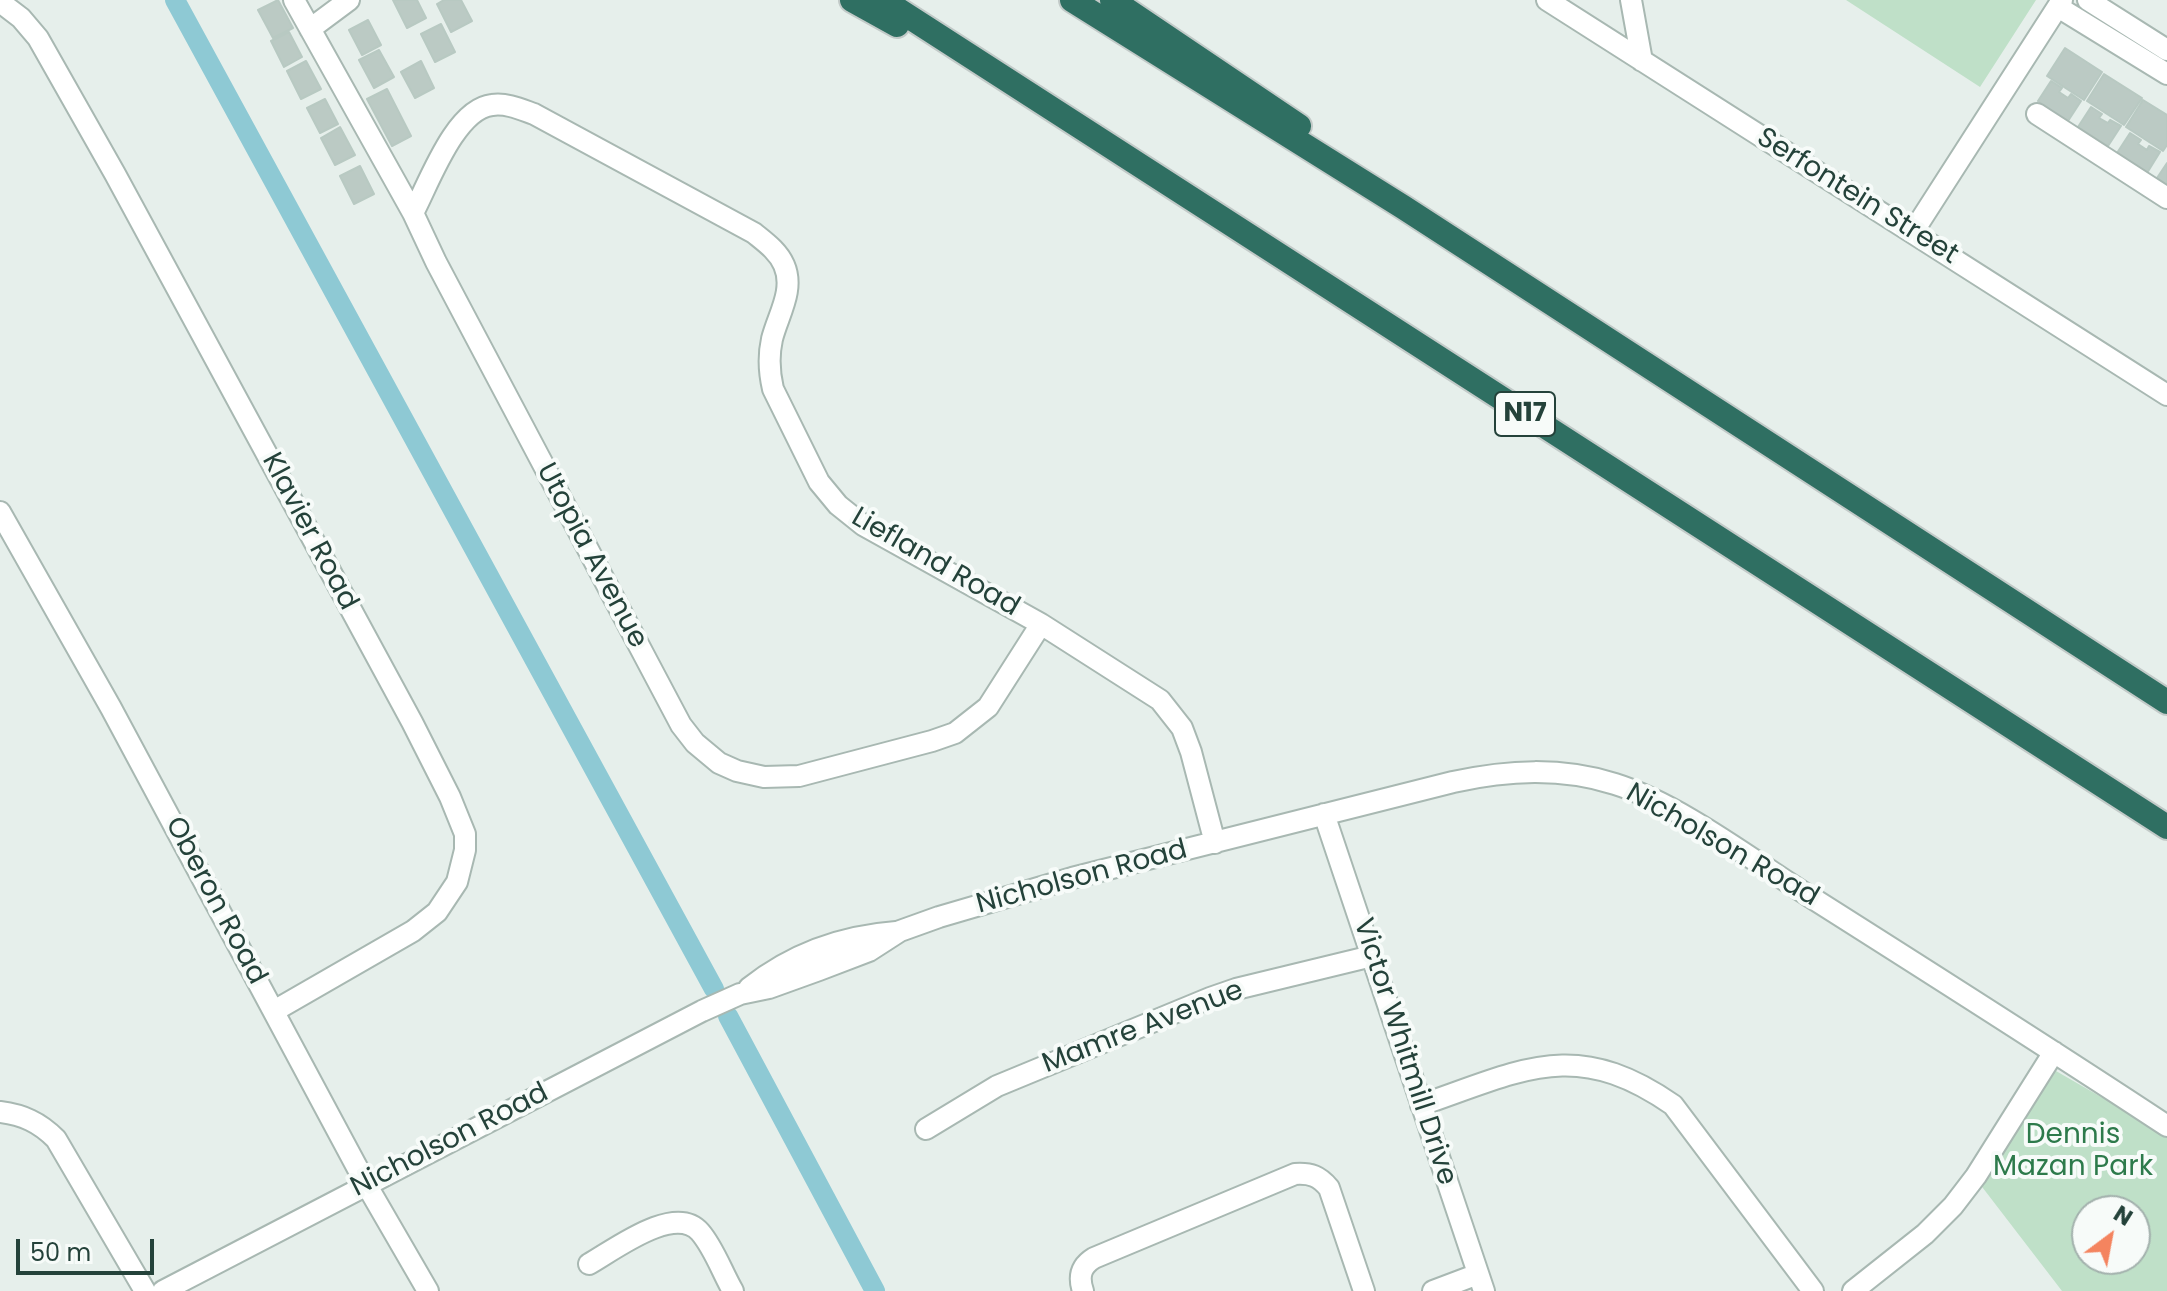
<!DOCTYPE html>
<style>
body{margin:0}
#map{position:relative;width:2167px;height:1291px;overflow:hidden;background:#e6efeb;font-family:Poppins,sans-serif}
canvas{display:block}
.north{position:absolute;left:2071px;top:1195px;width:80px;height:80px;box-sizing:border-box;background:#f7fbf9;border:2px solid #a3b1ad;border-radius:50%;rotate:32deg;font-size:22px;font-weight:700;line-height:32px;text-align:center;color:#24423a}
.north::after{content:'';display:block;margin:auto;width:28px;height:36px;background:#f4845f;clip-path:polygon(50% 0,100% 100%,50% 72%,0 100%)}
.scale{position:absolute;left:16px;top:1239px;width:138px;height:36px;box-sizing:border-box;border:4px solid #24423a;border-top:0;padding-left:10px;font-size:24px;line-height:28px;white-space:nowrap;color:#24423a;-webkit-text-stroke:6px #f7fbf9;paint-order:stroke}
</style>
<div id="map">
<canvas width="2167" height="1291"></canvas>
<div class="north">N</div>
<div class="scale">50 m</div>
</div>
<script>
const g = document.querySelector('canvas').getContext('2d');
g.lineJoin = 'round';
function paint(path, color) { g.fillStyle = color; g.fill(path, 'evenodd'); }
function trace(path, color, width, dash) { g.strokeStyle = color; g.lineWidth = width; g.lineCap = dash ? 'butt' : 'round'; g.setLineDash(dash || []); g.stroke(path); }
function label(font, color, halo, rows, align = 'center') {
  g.font = font + ' Poppins,sans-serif'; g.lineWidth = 8; g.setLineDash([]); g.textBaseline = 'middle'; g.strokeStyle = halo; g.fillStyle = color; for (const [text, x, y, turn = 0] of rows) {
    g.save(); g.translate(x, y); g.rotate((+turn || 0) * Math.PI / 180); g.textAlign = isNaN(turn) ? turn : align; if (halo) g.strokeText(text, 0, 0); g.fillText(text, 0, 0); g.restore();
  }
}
paint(new Path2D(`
 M1846,0H2036L1980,87Z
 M2056,1071L2167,1135V1291H2062L1976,1179ZM2087,1211H2135V1259H2087Z`), '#bfe0c8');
trace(new Path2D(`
 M175,0L714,989
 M728,1016L875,1291`), '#8ec9d4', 20);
const building = new Path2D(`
 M278,0L293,28L273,38L258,10Z
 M393,0H417L426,18L407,28Z
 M444,0H461L472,21L451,32L437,4Z
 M368,20L381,45L362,55L349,30Z
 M441,24L455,52L435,62L421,34Z
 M289,32L302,57L284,67L271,41Z
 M2065,48L2102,72L2084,100L2047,76Z
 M379,50L394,77L374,88L359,60Z
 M306,61L321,89L301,99L287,71Z
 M421,61L434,88L415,98L401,72Z
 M2104,74L2142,98L2124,125L2087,101Z
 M2051,81L2062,88L2059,92L2068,98L2071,94L2081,101L2068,121L2038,101Z
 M387,89L411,136L392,146L367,99Z
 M325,99L338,124L320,133L307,108Z
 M2143,100L2167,115V145L2163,151L2126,127Z
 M2091,107L2102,114L2099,118L2108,123L2110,120L2121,126L2108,146L2078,127Z
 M340,127L355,155L335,165L321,138Z
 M2130,133L2141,140L2138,144L2147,150L2149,146L2160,152L2147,173L2117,153Z
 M2167,163V185L2157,178Z
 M360,166L374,194L354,204L340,176Z`);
paint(building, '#bbcac4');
trace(building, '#b8c9c2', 2);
const minor = new Path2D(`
 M294,0L413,213L436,262L681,725L695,743L719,763L737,771L764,777L799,776L932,741L955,733L988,707L1041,624
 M1547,0L2167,395
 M1631,0L1642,61
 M2088,0L2167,50
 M0,2L21,18L38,38L115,174L412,722L450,797L465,834V850L457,882L437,912L413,931L274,1011
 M2058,7L2167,74
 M310,29L349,0
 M2037,114L2167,198
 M413,213C429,183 455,109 492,105C507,103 520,109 534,114L754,233C765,242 778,251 784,265C795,290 778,315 772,339C768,357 769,372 773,389L819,482L838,505L863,525L1041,624L1160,700L1182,728L1191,752L1215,843
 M1913,232L2062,0
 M0,512L111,708L366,1184L428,1291
 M1324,814L1484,1291
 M749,988C792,954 842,936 896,932
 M1421,1105C1523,1070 1575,1037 1673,1105L1813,1291
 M0,1112C23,1115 39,1122 56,1139L145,1291
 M926,1129L997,1086L1210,998L1236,989L1372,956
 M589,1264C614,1250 675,1203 700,1232C714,1248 722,1272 733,1291
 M163,1291L702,1011L740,994L769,988L819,970L869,951L900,931L939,917L1072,878L1453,782C1508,770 1561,767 1615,784C1679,804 1752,860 1809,896C1929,972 2049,1048 2167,1126
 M1083,1291C1078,1276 1081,1266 1094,1258L1295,1174C1311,1173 1319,1176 1329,1188L1364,1291
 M1433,1291L1478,1274
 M1853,1291L1925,1234L1953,1206L1976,1176L2054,1052`);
const motorway = new Path2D(`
 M852,0L897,25
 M883,0L2167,827
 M1072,0L1403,207L2167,702
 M1112,0L1299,126`);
trace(minor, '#a8b8b2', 24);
trace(motorway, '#c2cac8', 28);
trace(minor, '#fff', 20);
trace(motorway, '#2f6f62', 24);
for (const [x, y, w] of [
 [1525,414,60]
]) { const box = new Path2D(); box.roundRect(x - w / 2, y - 22, w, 44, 6); g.fillStyle = '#f7fbf9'; g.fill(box); trace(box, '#24423a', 2); }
label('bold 26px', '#24423a', null, [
 ["N17",1525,414]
]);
label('28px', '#24423a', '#f7fbf9', [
 ["Serfontein Street",1857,197,32],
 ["Klavier Road",309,532,62],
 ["Utopia Avenue",591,556,62],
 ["Liefland Road",935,563,30],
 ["Nicholson Road",1722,846,30],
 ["Nicholson Road",1082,878,-15],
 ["Oberon Road",215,901,62],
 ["Mamre Avenue",1143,1028,-21],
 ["Victor Whitmill Drive",1404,1052,72],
 ["Nicholson Road",450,1141,-27]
]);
label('28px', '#2d7a4b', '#f7fbf9', [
 ["Dennis",2073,1136],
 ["Mazan Park",2073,1168]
]);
</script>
